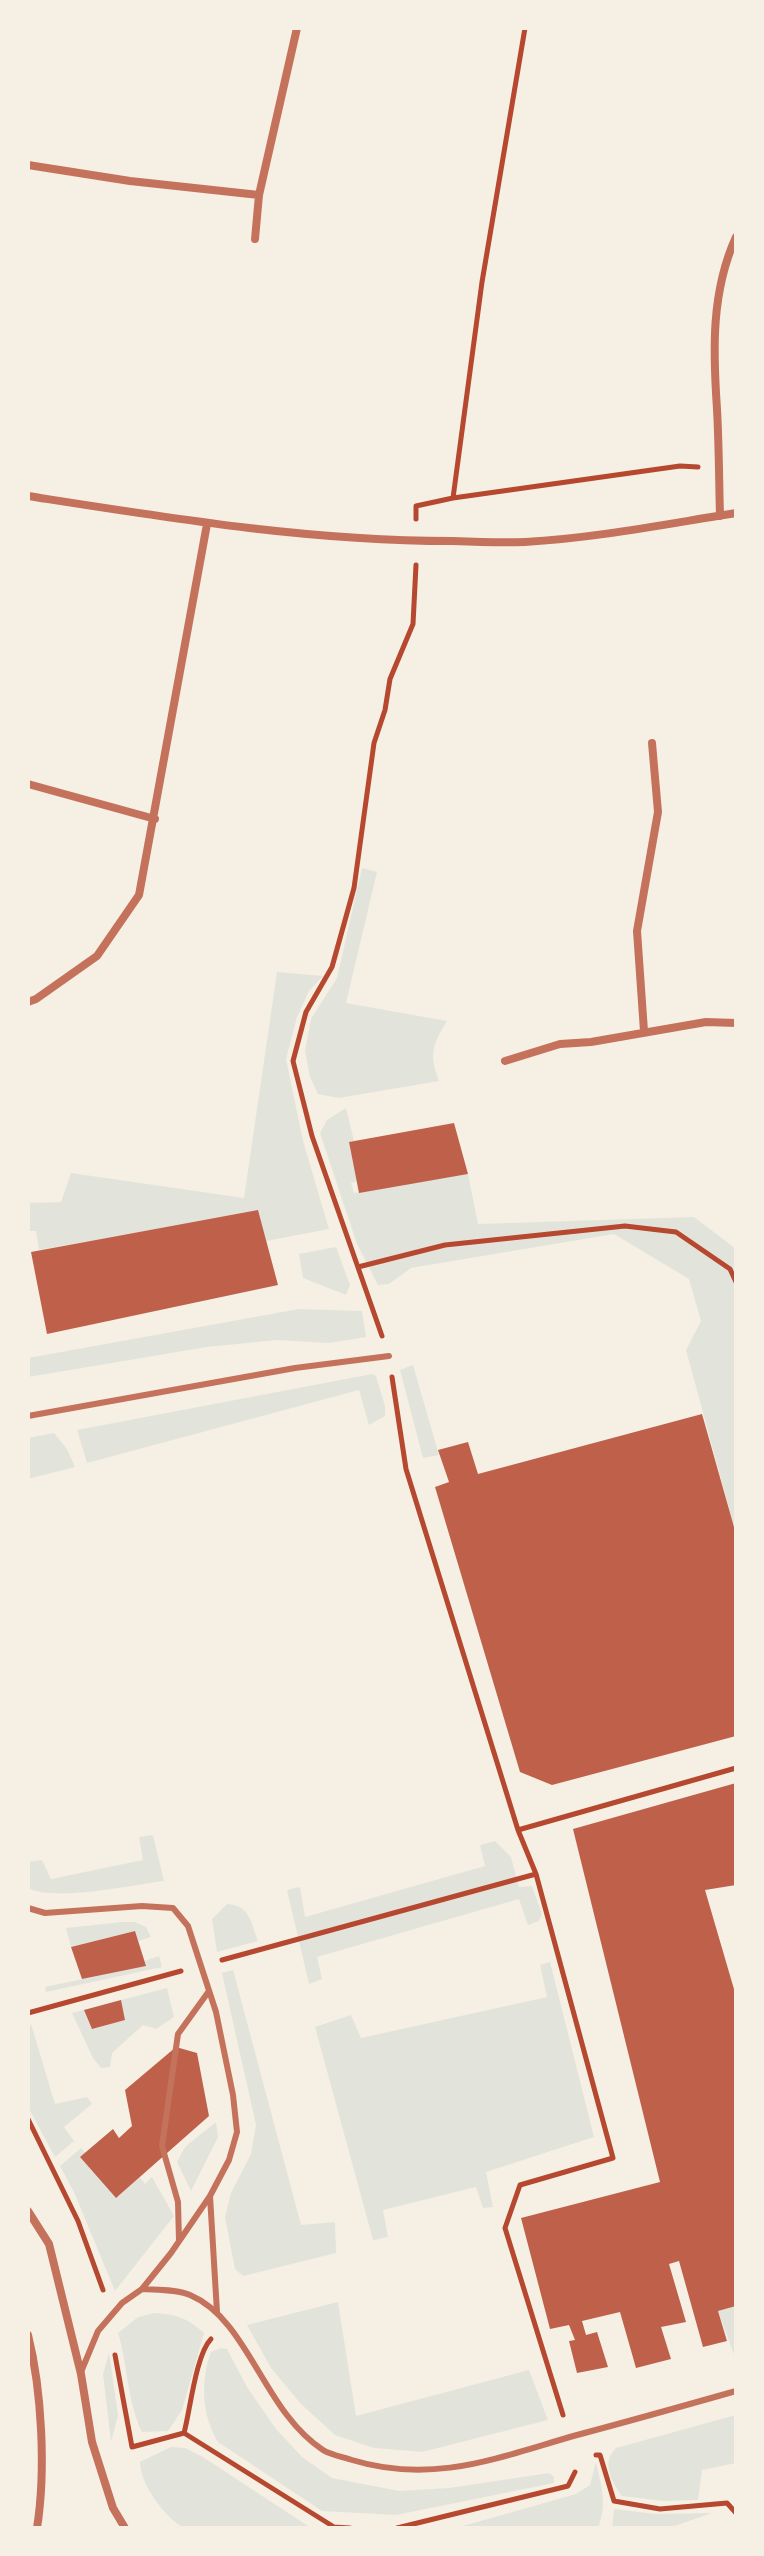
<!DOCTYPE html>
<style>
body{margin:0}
#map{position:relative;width:764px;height:2556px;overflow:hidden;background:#f6efe4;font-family:"IBM Plex Sans",sans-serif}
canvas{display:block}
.frame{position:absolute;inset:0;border:30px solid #f6efe4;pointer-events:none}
</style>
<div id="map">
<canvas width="764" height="2556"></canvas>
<div class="frame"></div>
</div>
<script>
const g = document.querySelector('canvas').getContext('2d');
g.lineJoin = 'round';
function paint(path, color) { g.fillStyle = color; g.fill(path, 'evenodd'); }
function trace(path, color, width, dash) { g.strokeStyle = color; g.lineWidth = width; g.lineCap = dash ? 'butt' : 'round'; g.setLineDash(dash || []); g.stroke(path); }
paint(new Path2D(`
 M362,868L377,872L346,1003L447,1021C432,1045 429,1055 439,1081L339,1098L318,1094L310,1077L305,1051L311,1019L337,978Z
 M277,972L323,976L309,991L297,1017L286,1059L303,1141L329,1229L266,1241L257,1211L39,1250L36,1231H28V1203L61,1202L71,1173L244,1198Z
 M346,1108L354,1141L349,1142L357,1181L351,1183L354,1193L468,1174L478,1224L694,1217L736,1249V1534L686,1350L701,1321L689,1279L614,1234L411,1268L389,1284L378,1285L357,1244L320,1133L327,1120Z
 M336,1247L350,1285L346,1295L303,1278L299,1254Z
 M299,1309L362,1311L366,1337L329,1343L277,1340L207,1347L28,1377V1358Z
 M413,1365L439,1455L423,1458L400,1370Z
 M372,1374L376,1376L385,1406V1416L369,1425L359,1390L87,1463L77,1430Z
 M54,1433L67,1449L75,1467L28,1479V1438Z
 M153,1835L164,1881C132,1885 54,1902 28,1888V1862L42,1860L51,1879L143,1860L139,1837Z
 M495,1841L511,1857L519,1887L532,1886L542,1914L539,1921L528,1925L519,1899L317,1957L322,1979L309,1984L287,1890L300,1887L305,1917L485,1866L480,1845Z
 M227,1904C250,1905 251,1923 258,1941L217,1952L212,1919Z
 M122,1922H135L146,1927L151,1937L138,1941L135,1931L71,1947L66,1928Z
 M159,1956L162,1967L46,1992L45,1987L146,1966L144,1961Z
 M550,1962L594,2137L486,2172L493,2207L483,2208L476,2187L383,2210L388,2237L373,2240L315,2027L351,2015L361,2038L547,1997L540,1965Z
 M233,1970L301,2225L335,2222L336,2253L243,2276L235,2269L225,2217L231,2193L251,2154L256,2125L222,1973Z
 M167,1988L174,2017L156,2029L143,2025L112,2053L110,2067L101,2068L93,2058L72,2013Z
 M31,2024L55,2104L87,2097L92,2104L64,2127L74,2141L55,2157L28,2107V2029Z
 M216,2122L218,2137L191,2191L177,2162L185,2147Z
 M81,2148L85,2153L80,2157L116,2198L140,2177L145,2184L152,2177L174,2216L115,2291L74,2192L60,2166Z
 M338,2302L356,2416L529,2370L548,2420L422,2452L374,2448L335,2435L301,2404L271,2368L247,2325Z
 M736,2306V2360L718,2311Z
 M154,2313C175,2314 188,2318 204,2333L182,2410L168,2431L142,2432C127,2401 128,2366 118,2333L138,2317Z
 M221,2348L227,2349L247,2387L276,2429L302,2457L332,2478L399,2491L449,2488L549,2473L554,2477V2483L396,2515L322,2511L218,2442C202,2416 200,2381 211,2352Z
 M109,2353L118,2415L111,2442L103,2374Z
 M736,2415V2463L702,2470L698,2500L663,2501L622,2496C611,2481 601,2462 616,2448Z
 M171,2447L185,2448L203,2457L311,2528H184C165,2518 140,2484 140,2462Z
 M596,2462C601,2486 608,2503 598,2528H456L576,2494L590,2485Z
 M614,2509L656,2514L712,2513L669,2528H612Z`), '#e2e4dc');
paint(new Path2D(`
 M454,1123L468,1174L359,1193L349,1142Z
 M258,1210L278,1285L47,1334L31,1252Z
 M702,1414L736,1534V1736L552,1785L520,1772L435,1487L449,1482L438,1450L468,1442L478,1474Z
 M736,1783V1885L705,1890L736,1996V2306L718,2311L727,2341L703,2347L679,2261L669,2264L686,2322L661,2327L671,2359L636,2368L620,2312L582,2321L586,2335L597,2332L608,2367L577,2373L569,2341L575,2340L569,2325L550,2329L521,2218L660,2182L573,1829Z
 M135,1931L146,1966L82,1979L71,1947Z
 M121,2000L125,2020L92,2029L84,2010Z
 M176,2047L197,2053L209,2116L116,2198L80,2157L113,2129L119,2138L132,2126L125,2090Z`), '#bf614a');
trace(new Path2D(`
 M453,498L680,466L698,467
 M416,519V506L453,498L482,282L525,28
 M358,1267L445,1245L625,1226L676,1232L730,1269L736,1282
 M382,1336L312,1136L293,1061L306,1012L332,967L354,888L374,743L385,710L390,679L413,624L416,565
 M392,1377L406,1469L518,1830
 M536,1874L613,2158L520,2185L505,2228L563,2415
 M222,1960L536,1874L518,1830L736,1768
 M28,2013L181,1971
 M28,2119L78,2221L103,2290
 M115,2355L132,2447L184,2433L334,2527L350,2528
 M184,2433C190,2411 196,2354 211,2339
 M596,2455H600L614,2501L660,2509L727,2503L736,2513
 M397,2528L568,2486L575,2472`), '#b5482f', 5);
trace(new Path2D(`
 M28,1416L295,1368L389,1356
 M28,1908L45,1913L142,1906L173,1908L188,1926L216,2012L233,2095L237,2132L229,2160L210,2196L171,2253L142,2289L122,2303L98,2331L81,2372
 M210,2196L217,2312
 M179,2241L178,2202L162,2146L178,2034L209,1991
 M142,2289C157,2290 176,2289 190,2295C249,2320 263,2411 323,2450C331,2455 343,2457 352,2460C434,2485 499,2457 577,2435C630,2421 683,2406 736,2391`), '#c5725c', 6);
trace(new Path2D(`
 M28,165L130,181L259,195L297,28
 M255,239L259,195
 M28,496C169,518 309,541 452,541C476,542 501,543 525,542C596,538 666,524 736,513
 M720,516C719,480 719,445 717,409C713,351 711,292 736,237
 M28,784L155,819
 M28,1002L36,999L97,956L139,895L207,524
 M644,1031L637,931L658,812L652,743
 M505,1061L560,1044L591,1042L706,1022L736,1023
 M28,2211L49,2244L81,2374L92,2442L113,2508L125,2528
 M28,2335C42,2391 46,2471 37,2528`), '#c5725c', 8);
</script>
